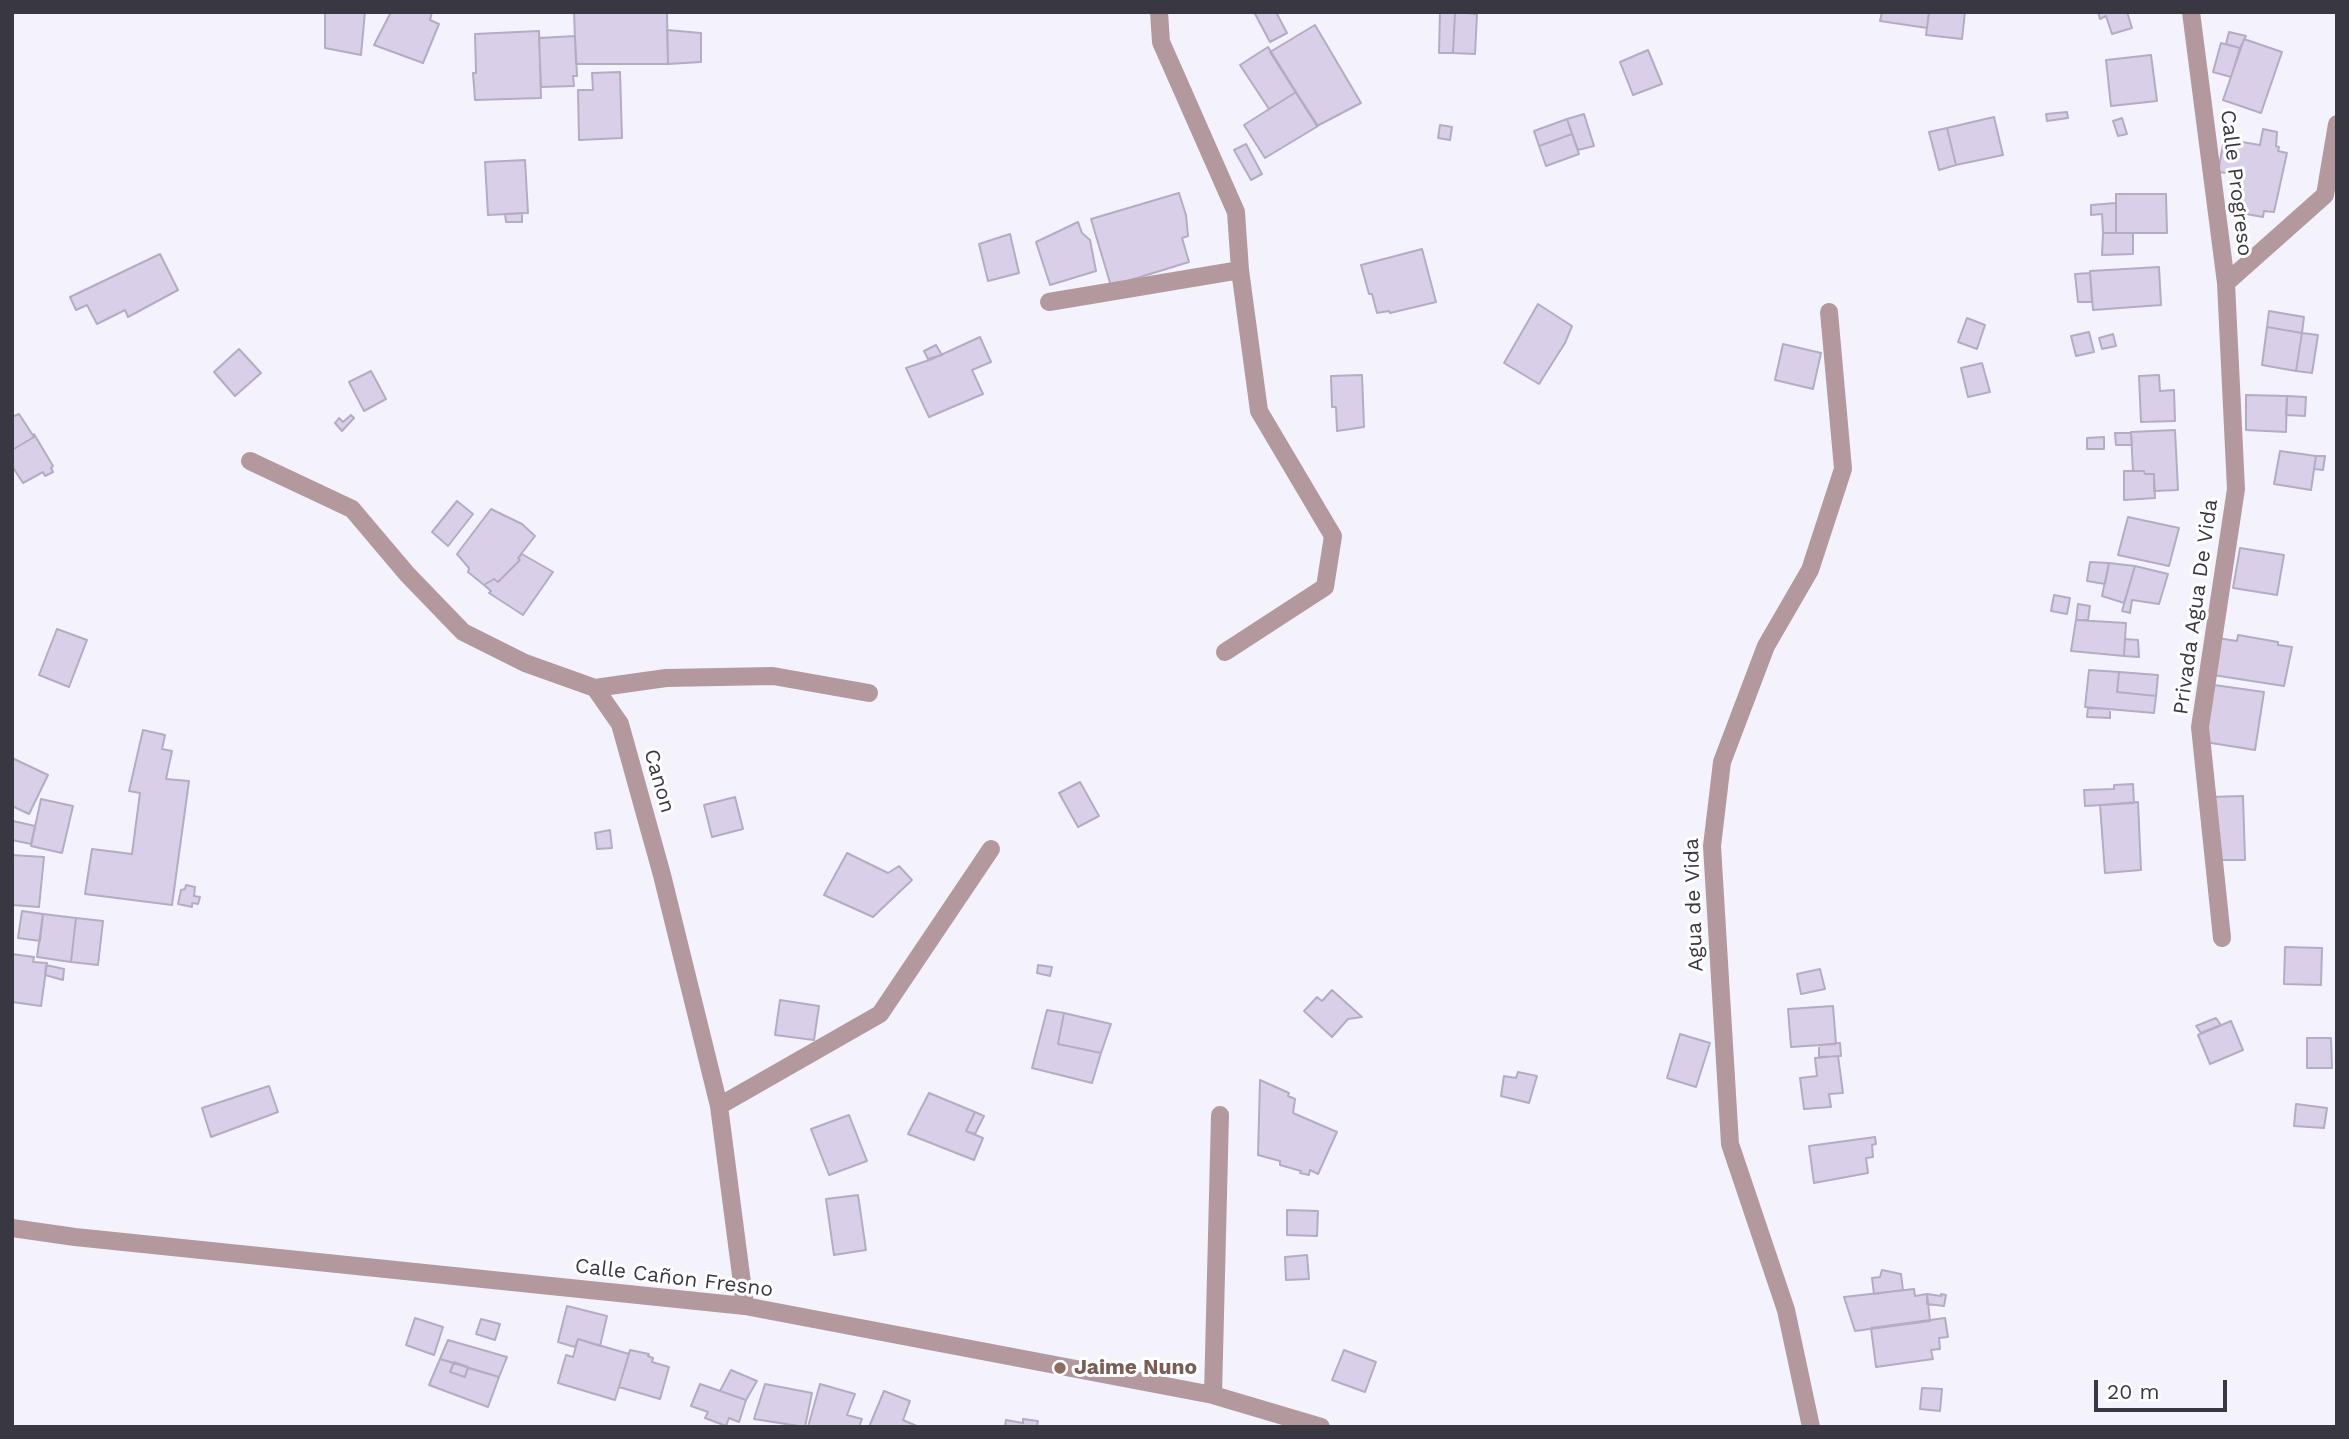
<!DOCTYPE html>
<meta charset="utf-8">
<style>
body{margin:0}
#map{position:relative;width:2349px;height:1439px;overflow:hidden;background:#f4f3fd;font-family:"Work Sans",sans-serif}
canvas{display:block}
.frame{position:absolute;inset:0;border:14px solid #393842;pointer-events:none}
.scale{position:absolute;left:2094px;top:1380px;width:133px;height:32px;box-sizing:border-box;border:4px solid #393842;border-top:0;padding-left:9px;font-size:21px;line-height:24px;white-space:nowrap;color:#393842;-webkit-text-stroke:5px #fff;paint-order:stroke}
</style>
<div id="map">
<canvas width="2349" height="1439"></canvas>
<div class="frame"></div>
<div class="scale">20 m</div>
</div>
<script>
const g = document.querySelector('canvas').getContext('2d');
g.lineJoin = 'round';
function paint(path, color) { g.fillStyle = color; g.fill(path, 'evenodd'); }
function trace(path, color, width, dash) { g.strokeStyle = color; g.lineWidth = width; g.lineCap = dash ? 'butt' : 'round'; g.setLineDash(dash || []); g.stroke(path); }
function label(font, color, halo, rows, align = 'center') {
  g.font = font + ' "Work Sans",sans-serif'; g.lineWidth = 6; g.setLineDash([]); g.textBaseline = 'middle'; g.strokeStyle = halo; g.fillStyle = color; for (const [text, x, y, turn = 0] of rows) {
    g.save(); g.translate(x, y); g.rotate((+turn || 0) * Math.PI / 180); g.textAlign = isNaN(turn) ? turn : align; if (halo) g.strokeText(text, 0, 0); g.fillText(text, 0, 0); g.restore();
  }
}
const building = new Path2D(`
 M325,12H365L361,55L325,48Z
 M391,12H432L430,20L439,24L423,63L374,45Z
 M574,12H667L668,64H576Z
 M1254,12H1276L1287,33L1270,42Z
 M1440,12H1455L1453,53H1439Z
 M1455,12L1477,14L1475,54L1453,53Z
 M1882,12H1929L1927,28L1880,21Z
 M1929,12H1965L1962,39L1926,35Z
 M2098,12H2127L2132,28L2112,34L2106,16L2100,19Z
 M1315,25L1361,103L1317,126L1270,52Z
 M667,30L701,33V62L668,64Z
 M539,31L541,98L475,100L473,73H476L475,34Z
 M2229,32L2246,36L2240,48L2226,44Z
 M575,36L577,76H573L574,86L541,87L539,38Z
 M2244,39L2282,52L2261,113L2223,100Z
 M2221,43L2240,48L2231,77L2213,72Z
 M1268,47L1296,92L1269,109L1240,65Z
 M1648,50L1662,84L1633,95L1620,62Z
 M2151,55L2157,101L2111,106L2106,60Z
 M620,72L622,138L579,140L578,90H593L592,73Z
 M1296,92L1318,126L1265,158L1244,125Z
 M2067,112L2068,118L2047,121L2046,114Z
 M1584,114L1594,146L1578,150L1567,119Z
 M1994,117L2003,155L1956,165L1947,128Z
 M2122,118L2127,134L2118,136L2113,121Z
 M1567,119L1572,134L1539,146L1534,131Z
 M1440,125L1452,127L1450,140L1438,138Z
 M1947,128L1956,165L1939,170L1929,132Z
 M2263,129L2277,132L2276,146L2279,147L2278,151L2287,153L2274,212L2264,211L2263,217L2229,211L2235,174L2218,172L2224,139L2260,145Z
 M1572,134L1579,154L1546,166L1539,146Z
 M1246,144L1262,174L1251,180L1234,150Z
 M525,160L528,213L488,215L485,162Z
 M1179,193L1186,215L1188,236L1182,238L1189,262L1111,286L1091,219Z
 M2116,194H2166L2167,233H2116Z
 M2116,203V233H2103L2102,214L2091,215V205Z
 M522,213V222H506L505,214Z
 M1078,222L1082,233L1090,240L1096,271L1050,285L1036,242Z
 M2103,233H2133V254L2102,255Z
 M1010,234L1019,273L988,281L979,244Z
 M1422,249L1436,302L1390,313L1389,311L1377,313L1372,294H1369L1361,265Z
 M160,254L178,290L128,317L125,310L97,324L87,305L76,310L70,297Z
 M2159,267L2161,305L2093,310L2090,271Z
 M2090,273L2092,302H2078L2075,274Z
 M1538,304L1572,326L1565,343L1539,384L1504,363Z
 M2269,311L2304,317L2302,333L2267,327Z
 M1967,318L1985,325L1977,349L1958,342Z
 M2267,327L2302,333L2296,371L2262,365Z
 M2089,332L2094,352L2076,356L2071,336Z
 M2302,333L2318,335L2312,373L2296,371Z
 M2113,334L2116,346L2102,349L2099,338Z
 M980,337L991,362L972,370L983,394L929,417L906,368L932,359Z
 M1783,344L1821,353L1813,389L1775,380Z
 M936,345L942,355L928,359L924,351Z
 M239,349L261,373L235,396L214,372Z
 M1982,363L1990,392L1968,397L1961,368Z
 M371,371L386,399L364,411L349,382Z
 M1362,375L1364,427L1337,431L1336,407H1332L1331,376Z
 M2159,375L2160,391L2174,390L2175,421L2141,422L2139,376Z
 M2246,395L2287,396L2286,432L2246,430Z
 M2287,396L2306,397L2305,416L2286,415Z
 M19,414L34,437L12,450V417Z
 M351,415L354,418L342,431L335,423L339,418L343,422Z
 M2175,430L2178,490L2154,491V474H2145L2144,471H2133L2131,432Z
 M2115,433H2131L2132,445H2116Z
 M34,434L53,466L51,468L53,472L45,476L43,472L23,483L12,466V450L34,437Z
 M2104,437V449H2087V438Z
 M2280,451L2316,456L2311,490L2274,484Z
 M2316,456H2325L2323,470L2314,469Z
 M2124,471H2144L2145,474H2154L2155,498L2124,500Z
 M457,501L473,514L448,546L432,532Z
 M491,509L522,524L535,536L518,558L520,560L498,582L494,579L484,585L468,572L469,568L457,554Z
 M2128,517L2179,528L2169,566L2118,555Z
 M2240,548L2284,555L2277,595L2233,588Z
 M522,554L553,572L523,615L489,593L491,591L484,585L494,579L498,582L520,560L518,558Z
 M2090,562L2109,563L2105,584L2087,581Z
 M2109,563L2135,566L2124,603L2102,596Z
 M2135,566L2168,574L2159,604L2132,600L2130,613L2122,611Z
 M2054,595L2070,598L2067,614L2051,611Z
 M2078,604L2090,606L2088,620H2076Z
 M2076,620L2126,623L2124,656L2071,651Z
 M57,629L87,640L69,687L39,675Z
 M2238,635L2278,642V645L2292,647L2284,686L2213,675L2217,638L2237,641Z
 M2125,639L2138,640L2139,657L2124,656Z
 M2089,670L2119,672L2117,692L2156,696L2154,713L2085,707Z
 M2119,672L2158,675L2156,696L2117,692Z
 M2214,685L2264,692L2255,750L2205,742Z
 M2088,708L2110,709V718L2087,717Z
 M143,730L165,735L162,749L172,751L166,779L189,781L172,905L85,894L92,849L132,854L140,793L129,791Z
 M12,758L48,775L29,814L12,806Z
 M1080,782L1099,816L1078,827L1059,793Z
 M2133,784L2134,803L2085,806L2084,790L2114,789V785Z
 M2243,796L2245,860H2211L2209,797Z
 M735,797L743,829L712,837L704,805Z
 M41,799L73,806L62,853L31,846Z
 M2138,802L2141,870L2105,873L2100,805Z
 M13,821L35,826L31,844L12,840Z
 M610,830L612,848L597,849L595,833Z
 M847,853L888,873L899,866L912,880L873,917L824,895Z
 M12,855L44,857L39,907L12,905Z
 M186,885L195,887L194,896L200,897L198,904L192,903V907L178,904L181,890L185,889Z
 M22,911L43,914L40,941L18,938Z
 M43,914L76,918L71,962L37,957Z
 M76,918L103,921L98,965L71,962Z
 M2285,947L2322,948L2321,985L2284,984Z
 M12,954L34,957L33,962L47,963L41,1006L12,1002Z
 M46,965L64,969L63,980L45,975Z
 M1038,965L1052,967L1050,976L1037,973Z
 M1820,969L1825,989L1801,994L1797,974Z
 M1332,990L1362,1017L1348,1019L1332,1037L1304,1011L1317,997L1322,1001Z
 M780,1000L819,1006L814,1040L775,1035Z
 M1833,1006L1836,1044L1791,1047L1788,1009Z
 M1047,1010L1064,1013L1058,1044L1101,1053L1092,1083L1032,1068Z
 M1064,1013L1111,1024L1101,1053L1058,1044Z
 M2216,1018L2221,1025L2201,1033L2196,1026Z
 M2231,1021L2243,1050L2210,1064L2198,1035Z
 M1680,1034L1710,1043L1696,1087L1667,1078Z
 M2307,1038H2331L2332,1068H2307Z
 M1840,1043L1841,1056L1819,1057V1045Z
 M1838,1056L1843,1093L1829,1094L1831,1107L1804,1109L1800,1078L1817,1076L1815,1058Z
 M1518,1072L1537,1076L1529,1103L1501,1096L1504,1076L1516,1078Z
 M1260,1080L1289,1093L1288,1096L1295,1099L1293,1113L1337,1132L1318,1174L1310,1170L1309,1175L1300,1173L1301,1171L1280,1165V1161L1258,1155Z
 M269,1086L278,1112L211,1137L202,1108Z
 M929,1093L975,1112L966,1131L983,1138L974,1160L908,1134Z
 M2296,1104L2327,1108L2324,1128L2294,1126Z
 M975,1112L984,1116L975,1134L966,1131Z
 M849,1115L867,1161L829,1175L811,1129Z
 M1875,1137L1876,1144L1872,1145L1873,1157L1866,1158L1868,1173L1814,1183L1809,1146Z
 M858,1195L866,1250L834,1255L826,1199Z
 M1287,1210L1318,1211L1317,1236L1287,1235Z
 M1307,1255L1309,1279L1286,1280L1285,1257Z
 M1882,1270L1901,1274L1903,1290L1874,1294L1872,1278L1880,1277Z
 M1914,1289L1915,1296L1927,1294L1930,1321L1855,1331L1844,1297Z
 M1927,1294L1941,1296V1294L1946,1295L1944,1306L1927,1304Z
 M567,1306L607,1316L600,1346L578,1339L575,1347L558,1342Z
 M415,1318L443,1327L434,1355L406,1345Z
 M1945,1318L1948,1337L1939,1338L1940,1349L1931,1350L1933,1359L1876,1367L1871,1328Z
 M481,1319L500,1324L495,1340L476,1334Z
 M578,1339L629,1354L615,1400L558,1383L566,1355L573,1357Z
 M448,1340L507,1357L499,1377L440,1359Z
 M630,1350L649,1354L648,1356L653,1358L652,1362L669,1367L660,1399L619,1387Z
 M1344,1350L1376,1362L1365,1392L1332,1380Z
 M440,1359L454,1363L450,1372L465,1377L468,1368L499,1377L488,1407L429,1385Z
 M454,1362L468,1367L465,1377L450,1372Z
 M731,1370L757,1381L746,1400L720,1391Z
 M700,1384L746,1400L739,1422L729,1418L726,1426L705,1418L708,1412L691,1406Z
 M765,1384L812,1393L805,1427L754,1419Z
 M820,1384L855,1394L847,1415L862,1419L859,1427H808Z
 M1922,1388L1942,1389L1940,1411L1920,1409Z
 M884,1391L910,1401L903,1420L919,1427H869Z
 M1023,1419L1038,1421L1037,1426L1005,1427L1006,1420L1023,1423Z`);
paint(building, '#dacfe8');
trace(building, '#b5abc3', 2);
trace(new Path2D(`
 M1159,12L1161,42L1236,212L1240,270L1259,411L1333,536L1325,587L1225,652
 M2191,12L2226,283L2236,489L2200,727L2222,938
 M2226,283L2325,195L2337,124
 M1049,302L1240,270
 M250,461L352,509L407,574L463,632L525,663L595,688L620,724L662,875L719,1106L745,1306
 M595,688L666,678L773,676L869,693
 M719,1106L880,1014L991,849
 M12,1228L75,1237L745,1306L1213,1395L1321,1427
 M1213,1395L1220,1115
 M1811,1427L1786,1310L1730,1144L1712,846L1722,762L1766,646L1810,570L1843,469L1829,312`), '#b3999e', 18);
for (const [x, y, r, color] of [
 [1060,1368,7,"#8d6e63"]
]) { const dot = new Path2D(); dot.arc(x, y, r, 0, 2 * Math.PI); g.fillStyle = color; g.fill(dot); trace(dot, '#fff', 2.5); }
label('21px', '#393842', '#fff', [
 ["Calle Progreso",2236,183,83],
 ["Privada Agua De Vida",2196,607,-82],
 ["Canon",659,781,74],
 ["Agua de Vida",1694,905,-92],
 ["Calle Cañon Fresno",674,1278,7]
]);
label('bold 21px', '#785e54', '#fff', [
 ["Jaime Nuno",1074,1368]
], 'left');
</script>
